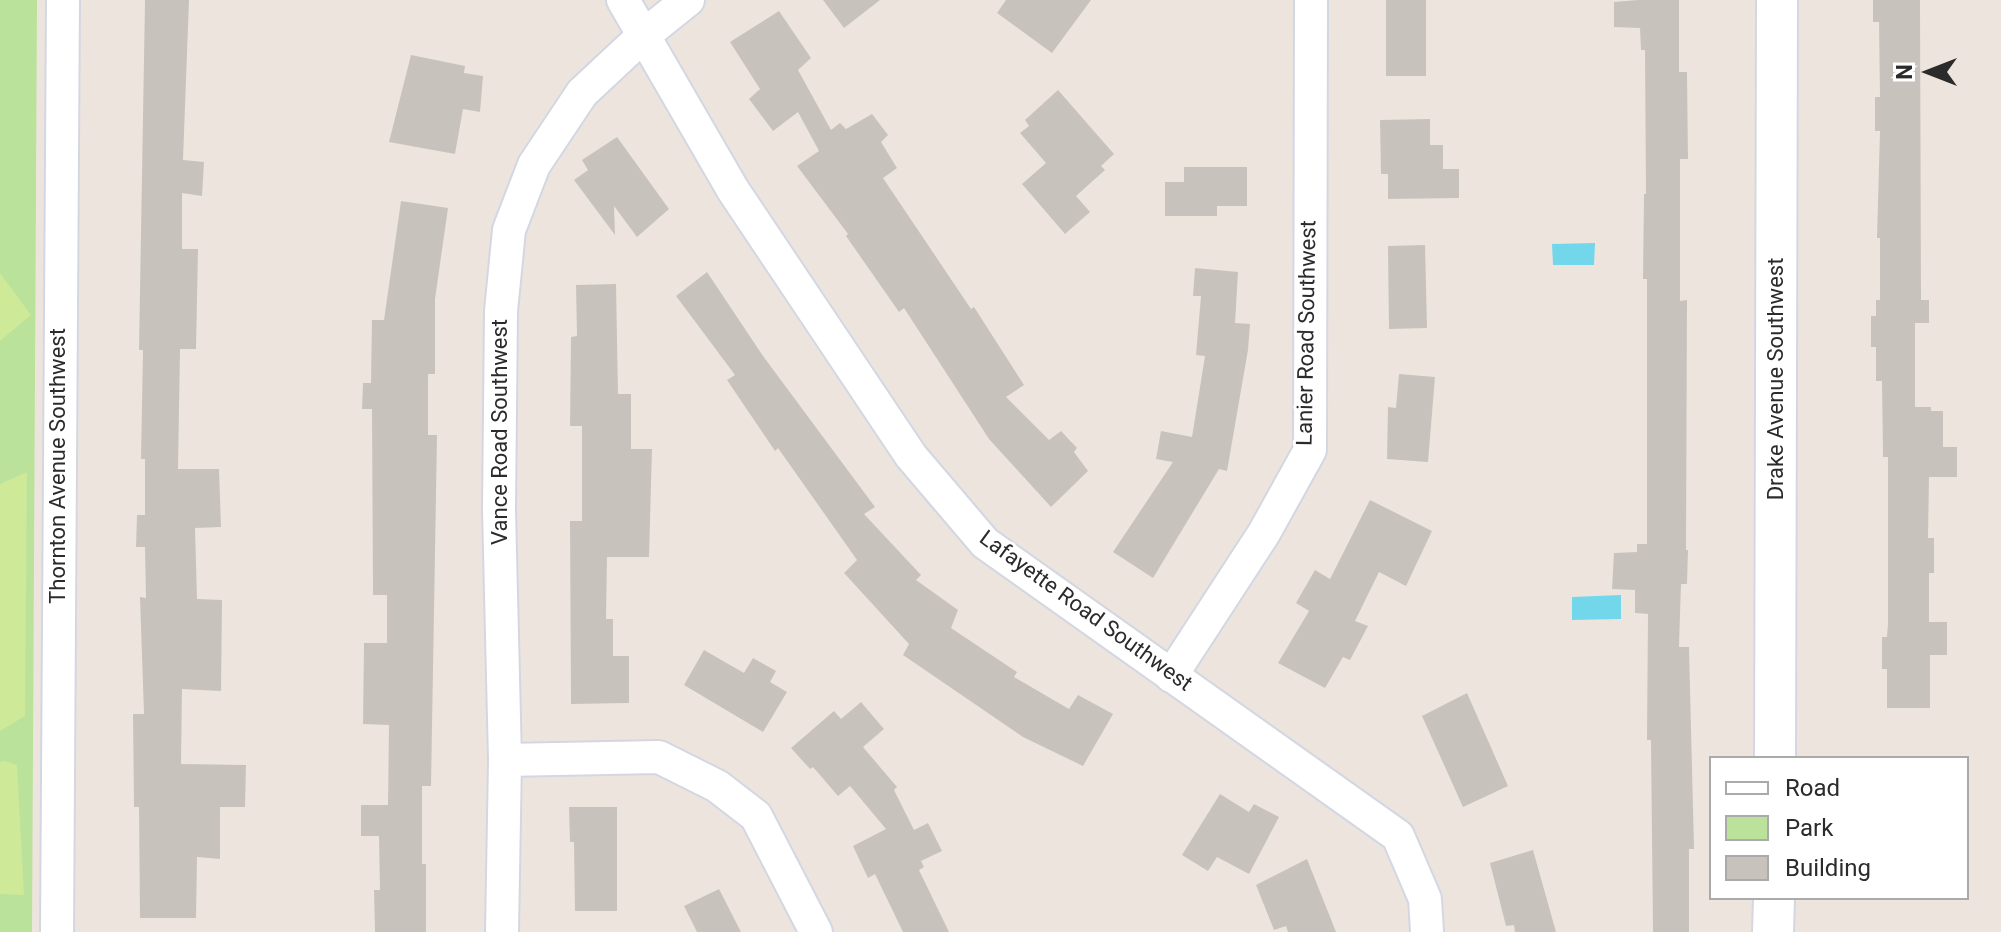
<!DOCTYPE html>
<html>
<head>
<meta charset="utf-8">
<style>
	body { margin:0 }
	#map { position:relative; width:2001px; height:932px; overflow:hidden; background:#ede5dd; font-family:Roboto,sans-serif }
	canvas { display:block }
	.legend { position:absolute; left:1709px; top:756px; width:260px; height:144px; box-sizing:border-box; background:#fff; border:2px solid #aaa; margin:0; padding:10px 14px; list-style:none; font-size:24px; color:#2b2b2b }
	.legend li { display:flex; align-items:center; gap:16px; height:40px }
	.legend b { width:40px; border:2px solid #aaa }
	.north { position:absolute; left:1889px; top:32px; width:80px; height:80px; -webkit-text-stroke:6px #fff; paint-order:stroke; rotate:270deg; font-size:22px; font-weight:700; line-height:32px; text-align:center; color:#2b2b2b }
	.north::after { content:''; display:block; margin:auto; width:28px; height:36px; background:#2b2b2b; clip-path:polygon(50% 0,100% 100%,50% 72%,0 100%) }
</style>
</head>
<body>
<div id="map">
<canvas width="2001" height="932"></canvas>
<ul class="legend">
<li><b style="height:10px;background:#fff"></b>Road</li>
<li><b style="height:22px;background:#bae29b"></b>Park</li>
<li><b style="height:22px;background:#c8c2bd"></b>Building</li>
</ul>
<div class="north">N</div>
</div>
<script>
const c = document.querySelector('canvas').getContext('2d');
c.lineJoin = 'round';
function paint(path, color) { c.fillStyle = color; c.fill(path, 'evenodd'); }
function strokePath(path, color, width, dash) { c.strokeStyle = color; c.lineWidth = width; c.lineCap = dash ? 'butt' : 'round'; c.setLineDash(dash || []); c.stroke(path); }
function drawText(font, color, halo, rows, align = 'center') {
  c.font = font + ' Roboto,sans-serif'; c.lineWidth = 6; c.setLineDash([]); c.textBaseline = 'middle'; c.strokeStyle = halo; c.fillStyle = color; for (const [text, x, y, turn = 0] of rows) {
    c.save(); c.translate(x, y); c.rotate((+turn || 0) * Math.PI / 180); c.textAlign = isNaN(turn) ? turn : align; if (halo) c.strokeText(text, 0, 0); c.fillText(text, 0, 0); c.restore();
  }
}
paint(new Path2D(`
	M 0,0 L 37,0 L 32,932 L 0,932 Z`), '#bae29b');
paint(new Path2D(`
	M 0,273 L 31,315 L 0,341 Z
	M 27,472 L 25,716 L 0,731 L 0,484 Z
	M 5,761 L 17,765 L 24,895 L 0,894 L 0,762 Z`), '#cee997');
paint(new Path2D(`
	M 1595,243 L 1594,265 L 1553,265 L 1552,244 Z
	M 1621,595 L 1621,619 L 1572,620 L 1572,597 Z`), '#73d7ec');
paint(new Path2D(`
	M 145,0 L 189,0 L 183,160 L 204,162 L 202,196 L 182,193 L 182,249 L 198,249 L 196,349 L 180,349 L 178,469 L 219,469 L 221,527 L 195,528 L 197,599 L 222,600 L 221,691 L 182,689 L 181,764 L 246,765 L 245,807 L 220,807 L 220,859 L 197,857 L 196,918 L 140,918 L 139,807 L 134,807 L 133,714 L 144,714 L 140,597 L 146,598 L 145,547 L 136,547 L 137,515 L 145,515 L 145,459 L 141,459 L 143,350 L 139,350 Z
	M 823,0 L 880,0 L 844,28 Z
	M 1006,0 L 1091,0 L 1052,53 L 997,13 Z
	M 1386,0 L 1426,0 L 1426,76 L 1386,76 Z
	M 1638,0 L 1679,0 L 1679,72 L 1687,72 L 1688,159 L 1680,159 L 1680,301 L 1687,300 L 1686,550 L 1688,550 L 1687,584 L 1681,584 L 1679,647 L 1689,647 L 1694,849 L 1689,849 L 1689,932 L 1653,932 L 1651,740 L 1647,740 L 1648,614 L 1635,613 L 1635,590 L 1612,589 L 1614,553 L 1637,552 L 1637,544 L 1647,544 L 1647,279 L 1643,279 L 1644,194 L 1646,194 L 1645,50 L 1641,50 L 1640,28 L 1614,27 L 1614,2 Z
	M 1873,0 L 1920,0 L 1921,300 L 1929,300 L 1929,323 L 1915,323 L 1915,407 L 1931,407 L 1931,411 L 1943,411 L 1943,447 L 1957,447 L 1957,477 L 1929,477 L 1928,538 L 1934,538 L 1934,573 L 1929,573 L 1929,622 L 1947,622 L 1947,655 L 1930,655 L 1930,708 L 1887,708 L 1887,669 L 1882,669 L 1882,637 L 1887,637 L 1888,623 L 1888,457 L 1883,457 L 1882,381 L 1876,381 L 1876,347 L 1871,347 L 1871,316 L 1876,316 L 1876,300 L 1880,300 L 1880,238 L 1877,238 L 1880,131 L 1875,131 L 1875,97 L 1880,97 L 1879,22 L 1873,22 Z
	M 779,11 L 811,58 L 798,70 L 831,130 L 840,123 L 846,129 L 872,114 L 888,135 L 881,142 L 897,168 L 883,178 L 971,309 L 974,307 L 1024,385 L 1006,397 L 1049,440 L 1061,431 L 1077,448 L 1074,452 L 1088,471 L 1051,507 L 989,439 L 904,308 L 899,312 L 846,236 L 848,234 L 797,166 L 819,151 L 798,112 L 773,131 L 749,99 L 760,89 L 730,42 Z
	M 411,55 L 465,66 L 464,73 L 483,76 L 480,112 L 463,109 L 455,154 L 389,142 Z
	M 1058,90 L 1114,154 L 1101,166 L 1105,170 L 1076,196 L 1090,212 L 1065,234 L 1022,184 L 1046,163 L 1020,133 L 1029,126 L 1025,120 Z
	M 1430,119 L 1430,145 L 1443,145 L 1443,169 L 1459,169 L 1459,198 L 1388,199 L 1388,174 L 1381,174 L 1380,120 Z
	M 617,137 L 669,209 L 637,237 L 614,206 L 615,235 L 574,180 L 588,170 L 582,160 Z
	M 1184,167 L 1247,167 L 1247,206 L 1217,206 L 1217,216 L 1165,216 L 1165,182 L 1184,182 Z
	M 401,201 L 448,208 L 435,299 L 435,374 L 428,374 L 428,435 L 437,435 L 431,786 L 422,786 L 422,864 L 426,864 L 426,932 L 375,932 L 374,890 L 380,890 L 379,836 L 361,836 L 361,805 L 388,805 L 389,725 L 363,724 L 364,643 L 387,643 L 387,595 L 373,595 L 372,409 L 362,409 L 363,383 L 371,383 L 372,320 L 384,320 Z
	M 1425,245 L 1427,328 L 1389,329 L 1388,246 Z
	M 1195,268 L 1238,272 L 1235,323 L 1250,324 L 1248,350 L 1227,471 L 1219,469 L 1153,578 L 1113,552 L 1173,462 L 1156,459 L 1161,431 L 1192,437 L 1205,356 L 1196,355 L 1201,296 L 1193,296 Z
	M 707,272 L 763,356 L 875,507 L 864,514 L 921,575 L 916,580 L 958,610 L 951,628 L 1017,672 L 1014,677 L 1069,709 L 1078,695 L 1113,714 L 1083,766 L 1023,737 L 903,655 L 909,644 L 844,573 L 857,560 L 778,448 L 775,451 L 727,380 L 735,375 L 676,296 Z
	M 616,284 L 618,394 L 631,394 L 631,449 L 652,449 L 649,557 L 607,557 L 606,619 L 613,619 L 613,656 L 629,656 L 629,703 L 571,704 L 570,521 L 582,521 L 582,426 L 570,426 L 571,337 L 577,336 L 576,285 Z
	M 1399,374 L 1435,377 L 1428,462 L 1387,459 L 1388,407 L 1396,408 Z
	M 1370,500 L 1432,531 L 1406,586 L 1379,572 L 1355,621 L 1368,626 L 1350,660 L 1343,657 L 1325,688 L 1278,663 L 1309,611 L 1296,603 L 1315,570 L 1330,579 Z
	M 704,650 L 744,673 L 753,658 L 776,671 L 770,682 L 787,692 L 763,732 L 684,685 Z
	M 1467,693 L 1508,786 L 1463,807 L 1422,716 Z
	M 861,702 L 884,729 L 863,747 L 897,787 L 894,790 L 914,830 L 928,823 L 942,851 L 921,861 L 924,867 L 919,870 L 949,932 L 903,932 L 875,874 L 868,878 L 853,846 L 886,829 L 850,786 L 838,796 L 813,767 L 810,769 L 791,748 L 834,711 L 841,719 Z
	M 1220,794 L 1249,812 L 1254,804 L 1279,817 L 1249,874 L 1217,857 L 1208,871 L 1182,855 Z
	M 569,807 L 617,807 L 617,911 L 575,911 L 574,842 L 570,842 Z
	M 1533,850 L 1556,932 L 1515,932 L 1514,925 L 1506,926 L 1490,863 Z
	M 1307,859 L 1336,932 L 1288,932 L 1286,926 L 1274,930 L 1256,885 Z
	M 719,889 L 741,932 L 697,932 L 684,906 Z`), '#c8c2bd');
const minor = new Path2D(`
	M 623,0 L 733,190 L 911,456 L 985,543 L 1398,836 L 1425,899 L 1427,932
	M 1171,676 L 1264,533 L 1310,450 L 1311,0
	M 505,760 L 659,757 L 717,786 L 756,816 L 816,932
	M 57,932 L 63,0
	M 502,932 L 505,760 L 499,510 L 501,311 L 509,230 L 534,165 L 582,93 L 643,36 L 688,0`);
const tertiary = new Path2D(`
	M 1775,758 L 1777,0
	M 1773,932 L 1774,898`);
strokePath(minor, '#d3d7e3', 36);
strokePath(tertiary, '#d3d7e3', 44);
strokePath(minor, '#fff', 32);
strokePath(tertiary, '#fff', 40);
drawText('22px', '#2b2b2b', '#fff', [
	["Lanier Road Southwest",1308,333,-89],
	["Drake Avenue Southwest",1777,379,-90],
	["Vance Road Southwest",501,432,-90],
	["Thornton Avenue Southwest",59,466,-90],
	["Lafayette Road Southwest",1085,612,36]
]);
</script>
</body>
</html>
